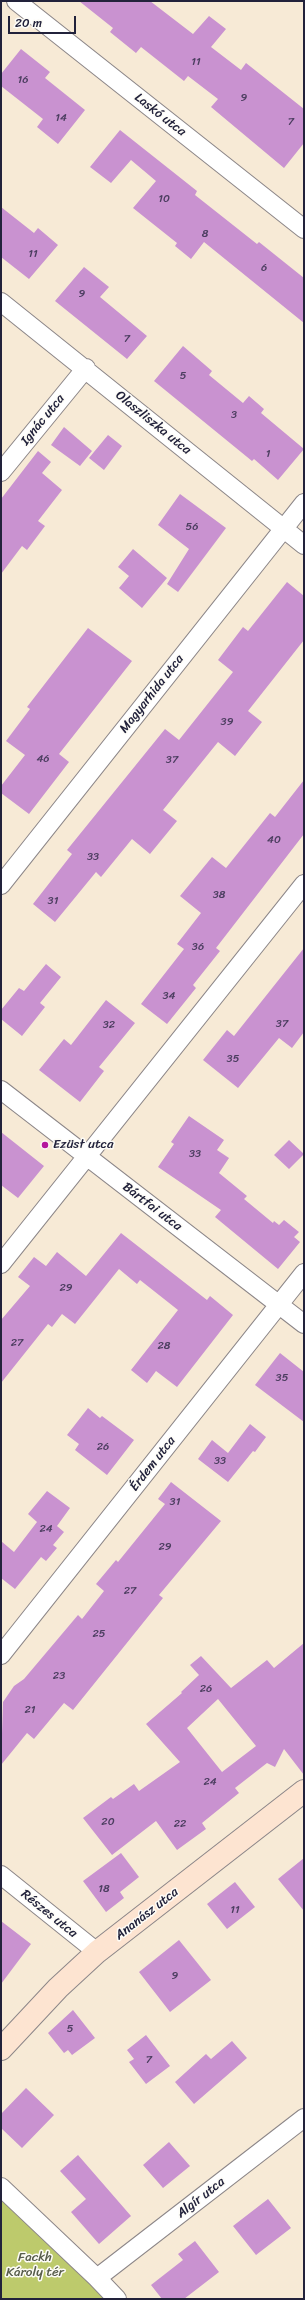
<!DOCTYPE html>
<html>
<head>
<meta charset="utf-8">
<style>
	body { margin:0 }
	#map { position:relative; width:305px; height:2300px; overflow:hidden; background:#f7ead6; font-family:Sriracha,sans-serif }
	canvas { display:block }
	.frame { position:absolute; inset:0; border:2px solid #22223b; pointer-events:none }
	.scale { position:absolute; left:8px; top:16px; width:68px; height:18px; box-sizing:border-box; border:2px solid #22223b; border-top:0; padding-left:5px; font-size:12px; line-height:14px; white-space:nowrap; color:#22223b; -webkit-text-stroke:3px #fdfcf7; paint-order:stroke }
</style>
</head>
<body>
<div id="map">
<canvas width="305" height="2300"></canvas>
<div class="frame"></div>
<div class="scale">20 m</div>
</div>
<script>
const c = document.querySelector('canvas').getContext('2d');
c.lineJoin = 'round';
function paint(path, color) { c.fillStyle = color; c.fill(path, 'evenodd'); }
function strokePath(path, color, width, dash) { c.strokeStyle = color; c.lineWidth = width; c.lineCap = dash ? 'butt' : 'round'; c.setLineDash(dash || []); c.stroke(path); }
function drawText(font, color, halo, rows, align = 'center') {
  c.font = font + ' Sriracha,sans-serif'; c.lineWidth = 3; c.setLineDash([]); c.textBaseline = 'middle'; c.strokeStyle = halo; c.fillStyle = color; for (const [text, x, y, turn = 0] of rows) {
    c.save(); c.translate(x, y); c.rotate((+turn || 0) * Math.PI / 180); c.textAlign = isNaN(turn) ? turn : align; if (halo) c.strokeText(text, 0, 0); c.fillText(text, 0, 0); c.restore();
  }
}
paint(new Path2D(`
	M 1,2187 L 117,2299 L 1,2299 Z`), '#bdca6c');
paint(new Path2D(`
	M 79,1 L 150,1 L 193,34 L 209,16 L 226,29 L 211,47 L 241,70 L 246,63 L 304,109 L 304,143 L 284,168 L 211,107 L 218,99 L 188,76 L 184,81 L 141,47 L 136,53 L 110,32 L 113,28 Z
	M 21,49 L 50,72 L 45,78 L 85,110 L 58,144 L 37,127 L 43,119 L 1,86 L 1,74 Z
	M 120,130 L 197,191 L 195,195 L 257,244 L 259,242 L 304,278 L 304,323 L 204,242 L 191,259 L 175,246 L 177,243 L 133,208 L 156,181 L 131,160 L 111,183 L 90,167 Z
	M 1,207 L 34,233 L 38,228 L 58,245 L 29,279 L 1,257 Z
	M 84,267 L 109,287 L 100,297 L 147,336 L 127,359 L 55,301 Z
	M 183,346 L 212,371 L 209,375 L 243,403 L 249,396 L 264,409 L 261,413 L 304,449 L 278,480 L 254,459 L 252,461 L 154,381 Z
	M 64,427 L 92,451 L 80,466 L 51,445 Z
	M 108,435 L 122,446 L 104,470 L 89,458 Z
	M 38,451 L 51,462 L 42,473 L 62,490 L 38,521 L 45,526 L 27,550 L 22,546 L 1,574 L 1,499 Z
	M 180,494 L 226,528 L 178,592 L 167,584 L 189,549 L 158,525 Z
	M 133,549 L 167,578 L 142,608 L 119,588 L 129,576 L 118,567 Z
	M 287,582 L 304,596 L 304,640 L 248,711 L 262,722 L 235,756 L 218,742 L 163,810 L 177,821 L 150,854 L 132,839 L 101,877 L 96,872 L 55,922 L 33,904 L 72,854 L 67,850 L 165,729 L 179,740 L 233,672 L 218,660 L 243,627 L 248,631 Z
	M 88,628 L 132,661 L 59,754 L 69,762 L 29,814 L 1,793 L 1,786 L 25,755 L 6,741 L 30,709 L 27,707 Z
	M 304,780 L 304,834 L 216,948 L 220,951 L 193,985 L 196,988 L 167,1024 L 141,1004 L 184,949 L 177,944 L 201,913 L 180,896 L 212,857 L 226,868 L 270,813 L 275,817 Z
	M 304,948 L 304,1032 L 292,1048 L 279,1038 L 238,1088 L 203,1060 L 227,1030 L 234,1036 Z
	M 46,964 L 61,977 L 40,1003 L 45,1007 L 22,1036 L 1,1019 L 1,1010 L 19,988 L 24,991 Z
	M 106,1000 L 135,1023 L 99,1067 L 104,1071 L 80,1102 L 39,1070 L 64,1039 L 71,1045 Z
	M 189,1116 L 224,1140 L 217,1150 L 229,1158 L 219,1173 L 247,1196 L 244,1199 L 273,1223 L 274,1221 L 279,1225 L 284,1220 L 299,1232 L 294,1237 L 300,1242 L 278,1269 L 215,1217 L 221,1210 L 158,1167 L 174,1144 L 171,1142 Z
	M 1,1132 L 44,1166 L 18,1198 L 1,1185 Z
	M 289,1140 L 304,1154 L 289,1169 L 274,1155 Z
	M 121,1233 L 207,1300 L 210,1296 L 233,1315 L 177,1387 L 156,1371 L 147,1383 L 131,1370 L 178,1310 L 140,1280 L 137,1284 L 119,1269 L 75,1324 L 62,1314 L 52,1327 L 48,1324 L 1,1383 L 1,1320 L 30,1286 L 18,1277 L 34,1257 L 46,1266 L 57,1252 L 86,1276 Z
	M 280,1353 L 304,1372 L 304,1422 L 255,1385 Z
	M 88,1408 L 100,1418 L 102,1416 L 134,1440 L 107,1475 L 75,1450 L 79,1444 L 67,1435 Z
	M 250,1424 L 266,1437 L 255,1452 L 253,1451 L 228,1482 L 198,1459 L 212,1440 L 228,1453 Z
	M 171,1482 L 221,1521 L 159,1595 L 163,1598 L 73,1710 L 64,1703 L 34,1739 L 27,1733 L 1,1765 L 3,1702 L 14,1686 L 24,1679 L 78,1615 L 82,1619 L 104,1591 L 96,1584 L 116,1560 L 118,1562 L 165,1504 L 158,1499 Z
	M 47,1491 L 70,1508 L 57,1526 L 64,1532 L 53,1545 L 57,1548 L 46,1561 L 41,1557 L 15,1589 L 1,1578 L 1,1541 L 14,1552 L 37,1522 L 28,1514 Z
	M 304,1643 L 304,1775 L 284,1749 L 275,1767 L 267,1763 L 235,1788 L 239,1793 L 202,1823 L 206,1829 L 177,1850 L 156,1821 L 112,1855 L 83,1818 L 111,1797 L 113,1799 L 134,1784 L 139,1791 L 180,1762 L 146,1724 L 182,1693 L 181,1692 L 199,1675 L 190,1665 L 201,1656 L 231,1688 L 267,1660 L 274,1668 ZM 218,1699 L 256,1746 L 222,1772 L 187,1728 Z
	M 121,1853 L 139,1877 L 120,1892 L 124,1898 L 106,1912 L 83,1881 Z
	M 304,1858 L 304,1911 L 278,1879 Z
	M 235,1882 L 255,1907 L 227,1929 L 207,1904 Z
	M 1,1921 L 31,1944 L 1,1984 Z
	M 179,1940 L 211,1980 L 170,2012 L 139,1972 Z
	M 73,2010 L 95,2038 L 72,2055 L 68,2050 L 64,2053 L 48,2033 Z
	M 146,2035 L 170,2066 L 146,2084 L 129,2062 L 134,2059 L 127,2050 Z
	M 232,2041 L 247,2058 L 194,2104 L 175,2082 L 206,2054 L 211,2059 Z
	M 26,2088 L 54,2115 L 22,2148 L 1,2128 L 1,2114 Z
	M 169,2142 L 190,2166 L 163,2188 L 143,2165 Z
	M 78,2155 L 131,2216 L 99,2244 L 71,2212 L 86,2199 L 60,2171 Z
	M 268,2199 L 291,2228 L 256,2255 L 233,2226 Z
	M 195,2241 L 219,2272 L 184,2299 L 162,2299 L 151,2285 L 183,2260 L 178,2254 Z`), '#c992d0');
const street = new Path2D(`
	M 16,1 L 304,229
	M 1,302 L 304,545
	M 1,472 L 86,368
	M 1,885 L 304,503
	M 1,1090 L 304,1324
	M 1,1264 L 304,884
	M 1,1655 L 304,1273
	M 1,1875 L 97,1952
	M 1,2187 L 97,2278 L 117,2299
	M 97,2278 L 304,2118`);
const secondary = new Path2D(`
	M 1,2049 L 58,1988 L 97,1952 L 304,1791`);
strokePath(street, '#8c8688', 20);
strokePath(secondary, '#8c8688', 24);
strokePath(street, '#fff', 18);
strokePath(secondary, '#fde4d1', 22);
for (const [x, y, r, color] of [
	[45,1145,4,"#b5179e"]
]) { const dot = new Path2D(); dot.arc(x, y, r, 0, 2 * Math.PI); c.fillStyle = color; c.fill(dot); strokePath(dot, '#fdfcf7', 1.5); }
drawText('11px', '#4c3e60', null, [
	["11",196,62],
	["16",23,80],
	["9",244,98],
	["14",61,118],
	["7",291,122],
	["10",164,199],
	["8",205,234],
	["11",33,254],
	["6",264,268],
	["9",82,294],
	["7",127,339],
	["5",183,376],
	["3",234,415],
	["1",268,454],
	["56",192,527],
	["39",227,722],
	["46",43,759],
	["37",172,760],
	["40",274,840],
	["33",93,857],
	["38",219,895],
	["31",53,901],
	["36",198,947],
	["34",169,996],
	["37",282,1024],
	["32",109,1025],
	["35",233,1059],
	["33",195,1154],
	["29",66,1288],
	["27",17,1343],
	["28",164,1346],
	["35",282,1378],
	["26",103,1447],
	["33",220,1461],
	["31",175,1502],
	["24",46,1529],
	["29",165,1547],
	["27",130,1591],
	["25",99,1634],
	["23",59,1676],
	["26",206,1689],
	["21",30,1710],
	["24",210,1782],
	["20",108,1822],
	["22",180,1824],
	["18",104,1889],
	["11",235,1910],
	["9",175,1976],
	["5",70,2029],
	["7",149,2060]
]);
drawText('13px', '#22223b', '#fdfcf7', [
	["Laskó utca",160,115,38],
	["Ignác utca",43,420,-51],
	["Olaszliszka utca",153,423,39],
	["Magyarhida utca",152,694,-52],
	["Bártfai utca",152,1207,37],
	["Érdem utca",153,1464,-52],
	["Részes utca",49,1914,39],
	["Ananász utca",147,1914,-38],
	["Algír utca",201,2198,-38]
]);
drawText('13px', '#22223b', '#fdfcf7', [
	["Ezüst utca",53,1145]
], 'left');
drawText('13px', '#585d4c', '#fdfcf7', [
	["Fackh",35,2258],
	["Károly tér",35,2273]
]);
</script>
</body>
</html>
